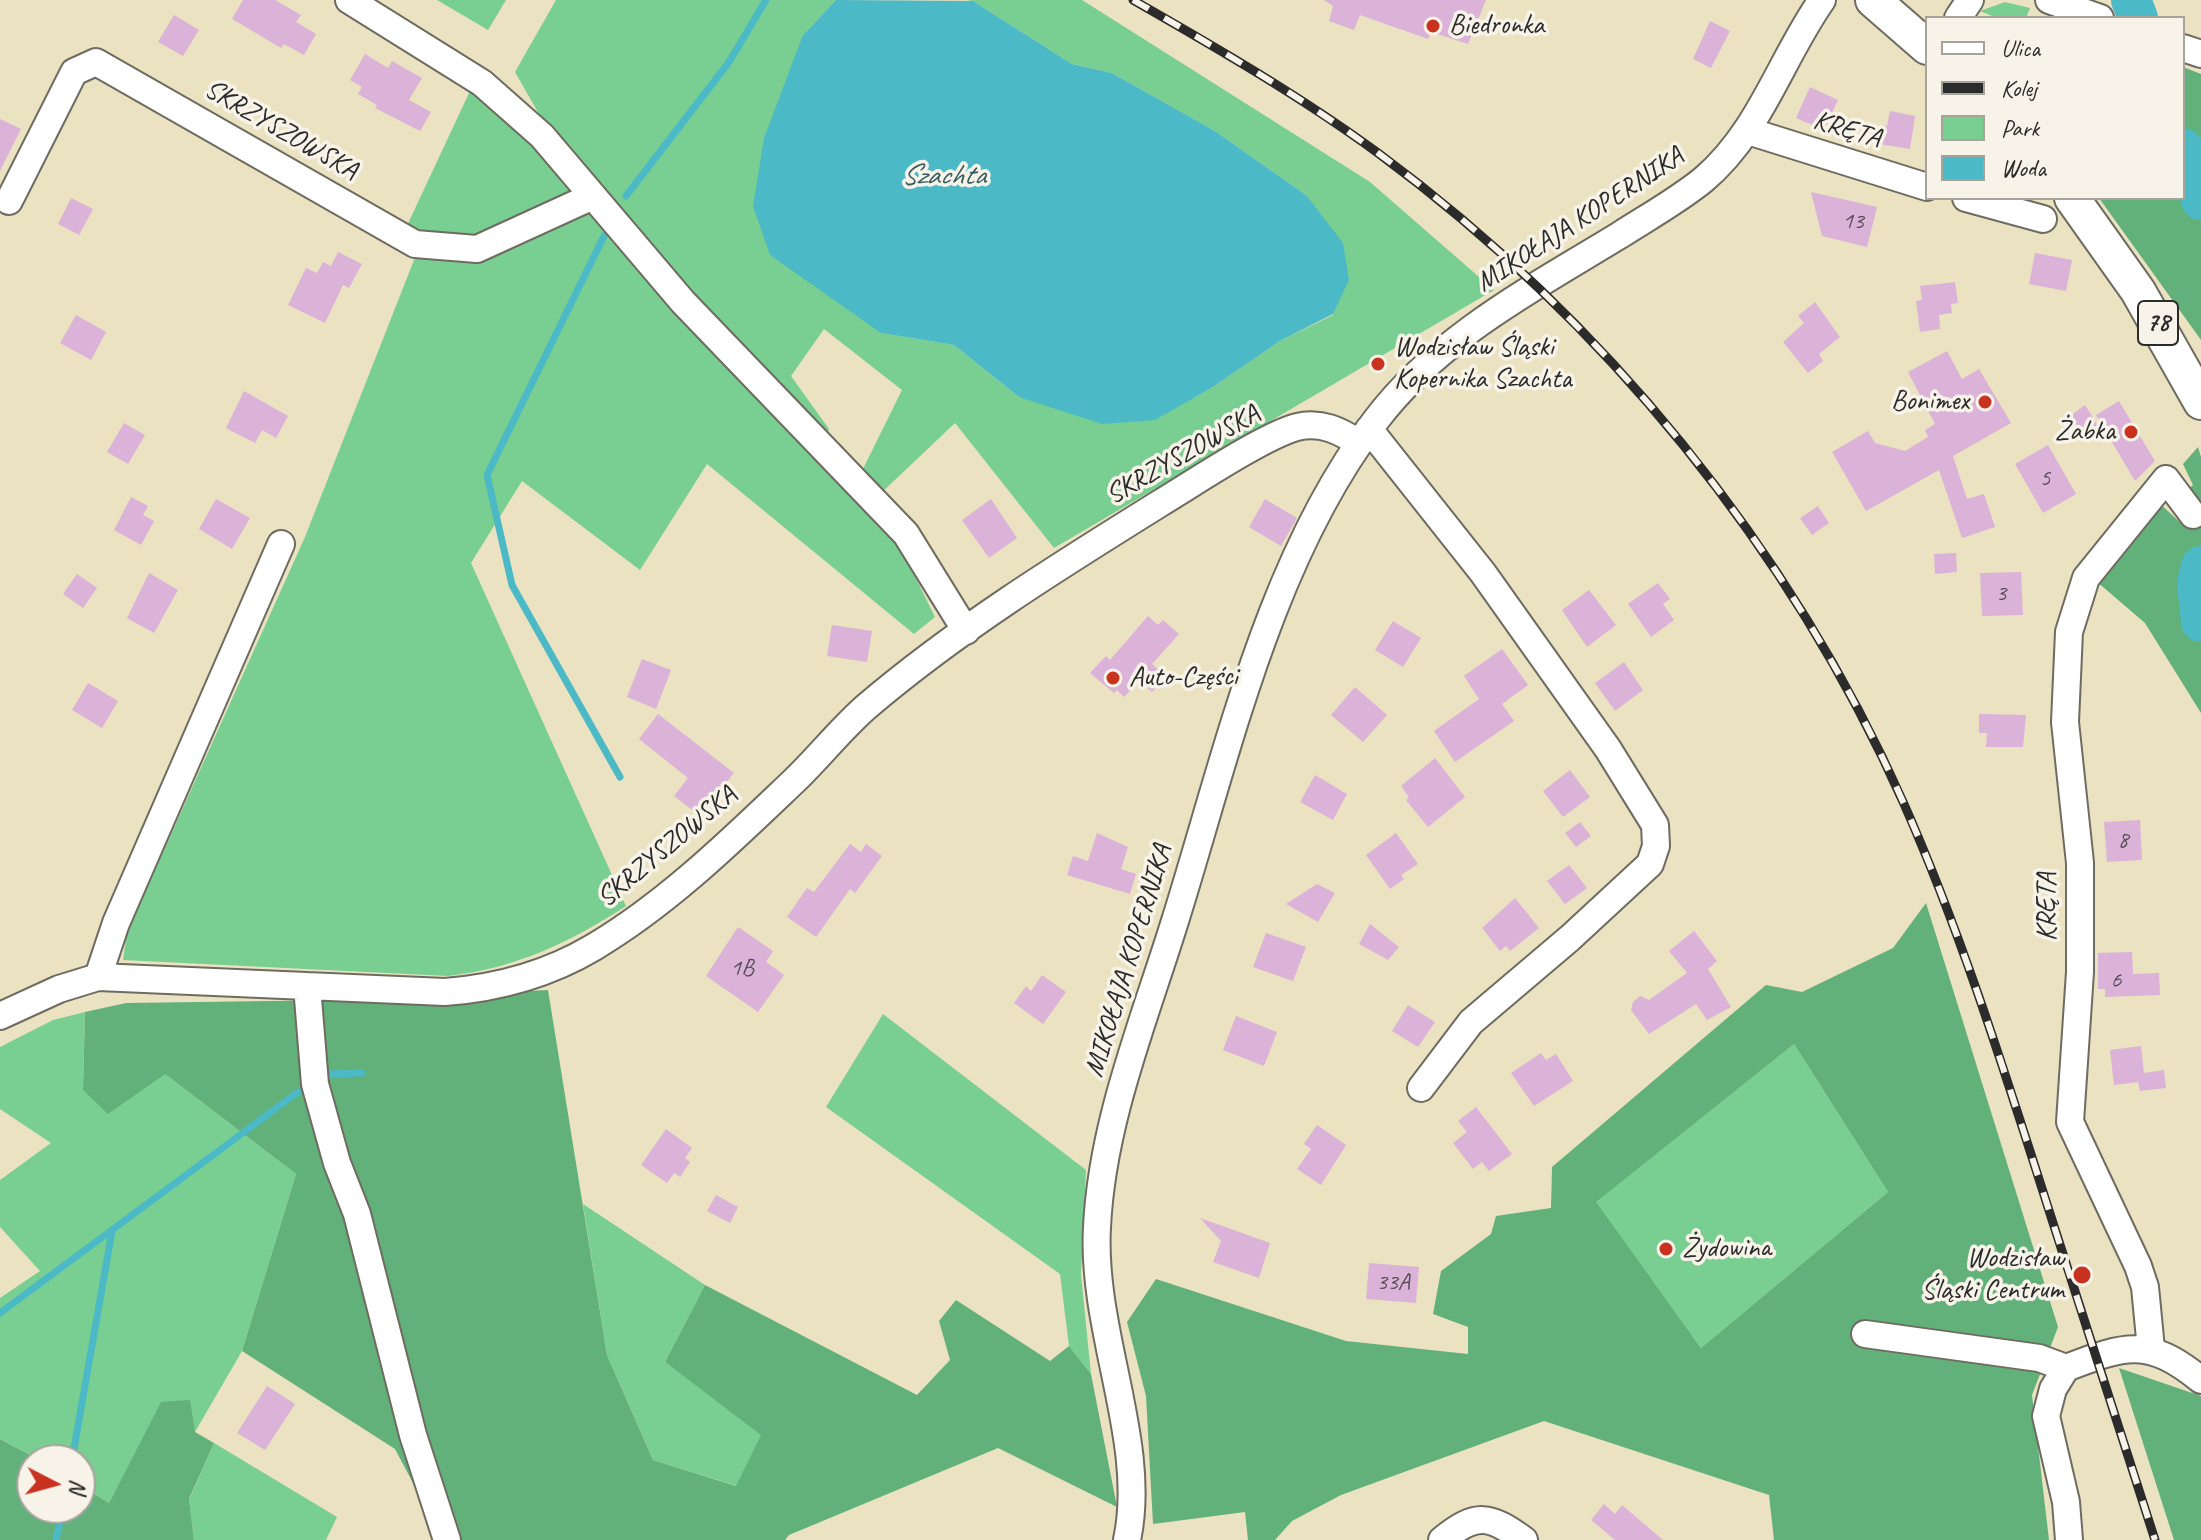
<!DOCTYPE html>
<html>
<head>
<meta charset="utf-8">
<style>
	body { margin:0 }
	#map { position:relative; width:2201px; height:1540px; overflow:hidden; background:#eae2c1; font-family:Caveat,sans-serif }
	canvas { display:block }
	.legend { position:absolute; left:1925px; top:16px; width:260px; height:184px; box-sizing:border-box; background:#f7f3e8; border:2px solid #a5a39c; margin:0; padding:10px 14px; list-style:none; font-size:24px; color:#2b2b2b }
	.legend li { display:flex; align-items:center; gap:16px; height:40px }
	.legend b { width:40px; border:2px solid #a5a39c }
	.north { position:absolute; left:16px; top:1444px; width:80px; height:80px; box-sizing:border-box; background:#f7f3e8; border:2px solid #a5a39c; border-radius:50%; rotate:96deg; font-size:22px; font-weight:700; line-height:32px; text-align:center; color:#2b2b2b }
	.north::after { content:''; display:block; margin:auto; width:28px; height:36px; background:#c8321e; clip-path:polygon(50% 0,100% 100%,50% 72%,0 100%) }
</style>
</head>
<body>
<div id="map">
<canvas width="2201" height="1540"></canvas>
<ul class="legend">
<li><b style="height:10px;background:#fff"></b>Ulica</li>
<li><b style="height:10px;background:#2b2b2b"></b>Kolej</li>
<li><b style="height:22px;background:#79ce91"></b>Park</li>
<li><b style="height:22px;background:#4cb9c6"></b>Woda</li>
</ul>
<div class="north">N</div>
</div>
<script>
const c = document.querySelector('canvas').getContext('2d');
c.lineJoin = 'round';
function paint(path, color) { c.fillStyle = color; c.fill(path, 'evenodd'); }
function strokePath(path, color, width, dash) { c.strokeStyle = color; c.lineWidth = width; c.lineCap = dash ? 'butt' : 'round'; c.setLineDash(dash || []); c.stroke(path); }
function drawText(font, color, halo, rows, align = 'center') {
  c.font = font + ' Caveat,sans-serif'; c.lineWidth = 7; c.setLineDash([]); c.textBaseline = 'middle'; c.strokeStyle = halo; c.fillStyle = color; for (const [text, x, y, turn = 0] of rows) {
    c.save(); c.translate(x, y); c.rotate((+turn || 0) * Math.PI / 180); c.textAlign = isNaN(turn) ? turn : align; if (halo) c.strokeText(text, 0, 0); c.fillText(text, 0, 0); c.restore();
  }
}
paint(new Path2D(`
	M 437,0 L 506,0 L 488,30 Z
	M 556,0 L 836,0 L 803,35 L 881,333 L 954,345 L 1019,397 L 1155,419 L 1213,387 L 1280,341 L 1333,315 L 1306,195 L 1215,131 L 1112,73 L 1072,64 L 973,1 L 965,0 L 1082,0 L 1370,182 L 1494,290 L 1054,548 L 955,423 L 879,495 L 859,477 L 902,390 L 824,329 L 791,376 L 829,429 L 823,440 L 688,298 L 547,128 L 515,72 Z
	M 2005,2 L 2030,8 L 2026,18 L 1997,18 L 1980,11 Z
	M 470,91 L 534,142 L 575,188 L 472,242 L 405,230 Z
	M 589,214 L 676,312 L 897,540 L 935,617 L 914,634 L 707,464 L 640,570 L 522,481 L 471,563 L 626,906 C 569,943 516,968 448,976 L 123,960 L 127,932 L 305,537 L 416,255 L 479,260 Z
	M 85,1012 L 83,1090 L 165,1074 L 296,1174 L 242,1351 L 195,1432 L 161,1403 L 109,1503 L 80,1485 L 80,1460 L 39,1460 L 0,1439 L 0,1298 L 40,1271 L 0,1227 L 0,1180 L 51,1143 L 0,1109 L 0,1047 L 53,1020 Z
	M 883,1014 L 1086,1170 L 1081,1275 L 1091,1374 L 1069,1346 L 1060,1274 L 826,1107 Z
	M 1794,1044 L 1888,1192 L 1701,1348 L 1595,1202 Z
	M 583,1204 L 705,1285 L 665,1362 L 762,1434 L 737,1486 L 653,1460 L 607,1355 Z
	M 214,1443 L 337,1517 L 326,1540 L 194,1540 L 189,1500 Z`), '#79ce91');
paint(new Path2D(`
	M 2183,67 L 2201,74 L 2201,340 L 2099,198 L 2183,198 Z
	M 2198,447 L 2201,457 L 2201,713 L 2145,623 L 2096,581 L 2157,501 L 2182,524 L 2199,513 L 2187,490 L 2193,485 L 2183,464 Z
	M 1926,903 L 2058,1327 L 2032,1395 L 2049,1540 L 1774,1540 L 1769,1495 L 1544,1421 L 1341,1495 L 1292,1521 L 1275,1540 L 1248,1540 L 1245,1512 L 1153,1524 L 1146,1396 L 1127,1322 L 1156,1279 L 1346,1341 L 1468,1354 L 1468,1327 L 1433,1314 L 1441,1271 L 1491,1234 L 1496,1216 L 1551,1208 L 1552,1167 L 1766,985 L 1802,992 L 1893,948 ZM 1794,1044 L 1888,1192 L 1701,1348 L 1596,1202 Z
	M 548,990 L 607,1355 L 653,1460 L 736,1486 L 761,1435 L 665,1362 L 705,1285 L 917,1395 L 950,1360 L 939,1321 L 956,1300 L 1050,1361 L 1069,1346 L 1091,1374 L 1117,1507 L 998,1448 L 789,1535 L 785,1540 L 434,1540 L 422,1500 L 395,1449 L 242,1351 L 296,1174 L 165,1074 L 108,1114 L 83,1090 L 85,1012 L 126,1003 L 343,1000 Z
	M 2119,1368 L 2201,1396 L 2201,1540 L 2174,1540 Z
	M 190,1400 L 195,1432 L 214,1443 L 189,1499 L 194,1540 L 0,1540 L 0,1439 L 39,1460 L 32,1460 L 32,1508 L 80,1508 L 80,1485 L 109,1503 L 161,1402 Z`), '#62b17b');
paint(new Path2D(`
	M 836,0 L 973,1 L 1072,64 L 1112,73 L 1215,131 L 1306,195 L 1343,243 L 1349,280 L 1333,314 L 1280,341 L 1213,387 L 1155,420 L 1102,424 L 1019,397 L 954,345 L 881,333 L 770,255 L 753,206 L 764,138 L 803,35 Z`), '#4cb9c6');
strokePath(new Path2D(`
	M 626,196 L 729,62 L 766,0
	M 604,236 L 487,475 L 512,585 L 620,777
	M 327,1074 L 362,1073
	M 0,1313 L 298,1092
	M 72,1460 L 112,1231
	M 56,1540 L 63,1508`), '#4cb9c6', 7);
strokePath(new Path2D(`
	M 2131,0 L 2138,18
	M 2183,148 L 2201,200
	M 2201,566 L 2197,584 L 2201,622`), '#4cb9c6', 40);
paint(new Path2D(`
	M 243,0 L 275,0 L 301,15 L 296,22 L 316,34 L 304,55 L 284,44 L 281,48 L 232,19 Z
	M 1324,0 L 1486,0 L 1468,44 L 1431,32 L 1428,39 L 1360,15 L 1354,30 L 1329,21 L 1333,6 Z
	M 174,15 L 199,30 L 183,56 L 158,42 Z
	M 1710,21 L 1730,31 L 1711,68 L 1693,59 Z
	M 365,54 L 388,68 L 392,61 L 422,78 L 409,100 L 431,112 L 420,131 L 375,108 L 377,105 L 358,94 L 362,87 L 350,80 Z
	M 1810,87 L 1838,100 L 1824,130 L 1796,118 Z
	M 1890,111 L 1915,116 L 1910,149 L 1879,144 L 1882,125 L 1887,126 Z
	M 0,119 L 21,129 L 0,171 Z
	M 1811,192 L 1877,207 L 1867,247 L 1822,236 Z
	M 71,198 L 93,209 L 79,235 L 58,224 Z
	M 338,252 L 362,264 L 349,288 L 343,285 L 325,323 L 288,305 L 306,268 L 317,273 L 323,262 L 331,266 Z
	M 2035,253 L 2072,260 L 2066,291 L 2029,284 Z
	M 1955,282 L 1958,303 L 1951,304 L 1952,313 L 1939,315 L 1940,329 L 1920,332 L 1916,301 L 1922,300 L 1920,286 Z
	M 1815,302 L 1840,337 L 1819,354 L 1823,361 L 1808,373 L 1783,342 L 1804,323 L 1798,316 Z
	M 76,315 L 106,332 L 91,360 L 60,343 Z
	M 1947,351 L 1962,379 L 1979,369 L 2011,423 L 1953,456 L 1967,499 L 1984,494 L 1995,527 L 1962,538 L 1939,470 L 1866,511 L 1832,452 L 1868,431 L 1875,443 L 1905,451 L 1928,437 L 1925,430 L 1935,424 L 1908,372 Z
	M 244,391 L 288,416 L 276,438 L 262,430 L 255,443 L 226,428 Z
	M 2119,401 L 2155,461 L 2135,481 L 2096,415 Z
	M 2085,405 L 2100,429 L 2080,441 L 2066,419 Z
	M 124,423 L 145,435 L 128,464 L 107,452 Z
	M 2048,445 L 2076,494 L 2043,513 L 2015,464 Z
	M 131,497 L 148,506 L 143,515 L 154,521 L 141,545 L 114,530 Z
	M 216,499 L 250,518 L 232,549 L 199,529 Z
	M 991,499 L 1017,538 L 989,558 L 962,520 Z
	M 1265,499 L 1297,518 L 1281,546 L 1249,527 Z
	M 1818,506 L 1829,523 L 1812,535 L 1800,518 Z
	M 1956,553 L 1957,572 L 1935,574 L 1934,554 Z
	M 2021,572 L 2023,615 L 1982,616 L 1980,573 Z
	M 149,573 L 178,590 L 154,633 L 127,618 Z
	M 77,574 L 97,588 L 83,608 L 63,594 Z
	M 1658,583 L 1670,599 L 1663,604 L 1674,620 L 1651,637 L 1628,604 Z
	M 1589,590 L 1616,625 L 1587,647 L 1562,610 Z
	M 1148,616 L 1158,625 L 1163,620 L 1179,634 L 1152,664 L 1166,676 L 1152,692 L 1139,681 L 1124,697 L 1117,690 L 1114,693 L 1090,673 L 1106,656 L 1110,660 Z
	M 1393,621 L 1421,638 L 1403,667 L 1375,650 Z
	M 832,625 L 872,631 L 867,662 L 827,656 Z
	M 1502,649 L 1528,685 L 1502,704 L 1514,721 L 1455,762 L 1434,731 L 1479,699 L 1464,676 Z
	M 642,659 L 671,670 L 656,709 L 627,697 Z
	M 1624,662 L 1643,690 L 1615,711 L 1595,683 Z
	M 88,683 L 118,701 L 102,728 L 72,710 Z
	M 1355,687 L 1387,715 L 1363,742 L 1331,715 Z
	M 658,714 L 734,773 L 714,798 L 710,795 L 696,813 L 674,796 L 688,778 L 639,739 Z
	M 1979,714 L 2026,715 L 2023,747 L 1986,747 L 1987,733 L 1979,733 Z
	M 1435,758 L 1465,797 L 1428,827 L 1406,800 L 1409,797 L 1401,786 Z
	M 1570,770 L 1590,797 L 1563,817 L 1543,791 Z
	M 1315,775 L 1347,794 L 1333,820 L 1300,802 Z
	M 2140,820 L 2142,860 L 2107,862 L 2104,822 Z
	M 1580,822 L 1591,836 L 1576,847 L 1565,833 Z
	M 1097,833 L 1128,847 L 1121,869 L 1136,874 L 1130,894 L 1067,875 L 1073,856 L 1088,861 Z
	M 1396,833 L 1418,864 L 1401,875 L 1404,879 L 1390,889 L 1366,855 Z
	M 850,844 L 861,852 L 866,844 L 882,856 L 855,893 L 850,889 L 816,937 L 787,917 L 807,888 L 814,892 Z
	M 1569,865 L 1587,888 L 1565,904 L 1547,881 Z
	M 1317,884 L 1335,893 L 1318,922 L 1286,904 Z
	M 1515,898 L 1539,928 L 1510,951 L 1506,946 L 1500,951 L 1482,928 Z
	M 1370,924 L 1399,947 L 1388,960 L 1359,944 Z
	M 738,927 L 773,951 L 766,962 L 784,975 L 758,1012 L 706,976 Z
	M 1694,931 L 1717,961 L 1708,969 L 1731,1007 L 1707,1020 L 1696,1004 L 1649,1034 L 1631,1010 L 1633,1002 L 1640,996 L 1649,1000 L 1687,973 L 1669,951 Z
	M 1266,933 L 1306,947 L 1293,981 L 1253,967 Z
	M 2132,952 L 2133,974 L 2159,973 L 2160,995 L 2105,997 L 2105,989 L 2098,989 L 2098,953 Z
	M 1042,975 L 1066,992 L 1043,1024 L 1014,1003 L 1026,986 L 1031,991 Z
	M 1408,1005 L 1435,1022 L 1418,1047 L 1392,1031 Z
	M 1236,1016 L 1277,1032 L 1264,1066 L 1223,1050 Z
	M 2141,1046 L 2144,1073 L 2164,1070 L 2166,1088 L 2140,1091 L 2138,1082 L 2114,1085 L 2110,1050 Z
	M 1541,1053 L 1546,1060 L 1556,1054 L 1573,1081 L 1534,1106 L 1511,1073 Z
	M 1476,1107 L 1512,1154 L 1489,1171 L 1482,1162 L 1473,1169 L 1453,1143 L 1467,1132 L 1458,1121 Z
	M 1317,1125 L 1346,1145 L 1321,1185 L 1297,1169 L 1311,1149 L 1304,1144 Z
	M 666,1129 L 692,1148 L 685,1158 L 690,1162 L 680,1177 L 674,1173 L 667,1183 L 641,1165 Z
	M 716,1195 L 738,1207 L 730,1223 L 707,1211 Z
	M 1200,1218 L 1270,1243 L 1259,1278 L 1213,1262 L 1221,1241 Z
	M 1369,1263 L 1419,1267 L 1416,1303 L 1366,1299 Z
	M 267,1386 L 295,1404 L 265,1450 L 237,1433 Z
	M 1604,1504 L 1615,1514 L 1622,1505 L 1663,1540 L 1615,1540 L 1591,1520 Z`), '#dbb2d8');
const minor = new Path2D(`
	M 349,0 L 482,83 L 542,136 L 683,302 L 906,534 L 966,631
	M 2049,0 L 2100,18
	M 1958,18 L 1970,0
	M 2183,48 L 2201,54
	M 1748,131 L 1927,187
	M 1966,198 L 2043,219
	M 9,201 L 74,72 L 96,62 L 415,244 L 477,249 L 593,196
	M 1369,429 L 1483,573 L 1608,749 L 1655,825 L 1656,846 L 1650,864 L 1570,938 L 1471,1022 L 1421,1088
	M 98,977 L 116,923 L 281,544
	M 307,986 L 315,1084 L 337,1163 L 357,1214 L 413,1435 L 447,1540
	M 0,1016 L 59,989 L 98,977 L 445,992 C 499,988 547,975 594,947 C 668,903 732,840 794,781 C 819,757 840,730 866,707 C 961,626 1069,560 1175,494 C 1204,476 1267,435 1297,427 C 1321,421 1340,431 1359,443
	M 1865,1334 L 2039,1358 L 2066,1368
	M 2151,1349 L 2145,1287 L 2138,1266 L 2070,1122 L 2080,972 L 2080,863 L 2065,722 L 2069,632 L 2086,578 L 2166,479 L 2193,515
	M 2066,1368 L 2053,1389 L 2046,1416 L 2066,1502 L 2069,1540
	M 2066,1368 C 2126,1345 2148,1337 2201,1380
	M 1127,1540 C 1148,1442 1091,1332 1097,1227 C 1102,1122 1144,1021 1175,921 C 1227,755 1269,560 1376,420 C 1439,337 1533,288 1620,235 C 1648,217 1677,201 1703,180 C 1760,132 1780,60 1822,0
	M 1442,1540 C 1476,1512 1490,1515 1524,1540`);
const major = new Path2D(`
	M 1873,0 L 1927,47
	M 2072,198 L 2138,291 L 2201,402`);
strokePath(minor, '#6e6b60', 30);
strokePath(major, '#6e6b60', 38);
strokePath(minor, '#fff', 26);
strokePath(major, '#fff', 34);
const rail = new Path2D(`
	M 1133,0 C 1217,48 1300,96 1378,153 C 1603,319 1790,547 1904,804 C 1961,933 2003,1067 2046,1201 C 2082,1314 2119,1427 2155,1540`);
strokePath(rail, '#2b2b2b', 9);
strokePath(rail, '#f7f3e8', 6, [18]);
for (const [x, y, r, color] of [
	[1433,26,8,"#c8321e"],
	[1378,364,8,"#c8321e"],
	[1985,402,8,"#c8321e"],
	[2131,432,8,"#c8321e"],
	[1113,678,8,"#c8321e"],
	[1666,1249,8,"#c8321e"],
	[2082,1275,10,"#c8321e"]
]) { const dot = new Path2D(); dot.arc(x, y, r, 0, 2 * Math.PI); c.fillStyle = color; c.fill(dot); strokePath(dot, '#f7f3e8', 3); }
drawText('24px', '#574d56', null, [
	["13",1853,222],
	["5",2045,479],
	["3",2001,594],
	["8",2123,841],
	["1B",742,969],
	["6",2116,981],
	["33A",1393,1283]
]);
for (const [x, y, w] of [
	[2158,323,40]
]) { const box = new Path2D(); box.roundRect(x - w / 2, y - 22, w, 44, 6); c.fillStyle = '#f7f3e8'; c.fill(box); strokePath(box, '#2b2b2b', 2); }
drawText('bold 26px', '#2b2b2b', null, [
	["78",2158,323]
]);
drawText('28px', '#2b2b2b', '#f7f3e8', [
	["Biedronka",1449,26],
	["Wodzisław Śląski",1394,348],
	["Kopernika Szachta",1394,380],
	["Bonimex",1969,402,"right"],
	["Żabka",2115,432,"right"],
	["Auto-Części",1129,678],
	["Żydowina",1682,1249],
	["Wodzisław",2064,1259,"right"],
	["Śląski Centrum",2064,1291,"right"]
], 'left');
drawText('28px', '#2b2b2b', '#f7f3e8', [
	["SKRZYSZOWSKA",281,130,30],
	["KRĘTA",1847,130,17],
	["MIKOŁAJA KOPERNIKA",1580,220,-33],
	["SKRZYSZOWSKA",1183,455,-30],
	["SKRZYSZOWSKA",667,847,-40],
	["KRĘTA",2048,907,-90],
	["MIKOŁAJA KOPERNIKA",1129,961,-73]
]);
drawText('italic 30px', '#375d61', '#f7f3e8', [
	["Szachta",943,176]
]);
</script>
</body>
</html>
